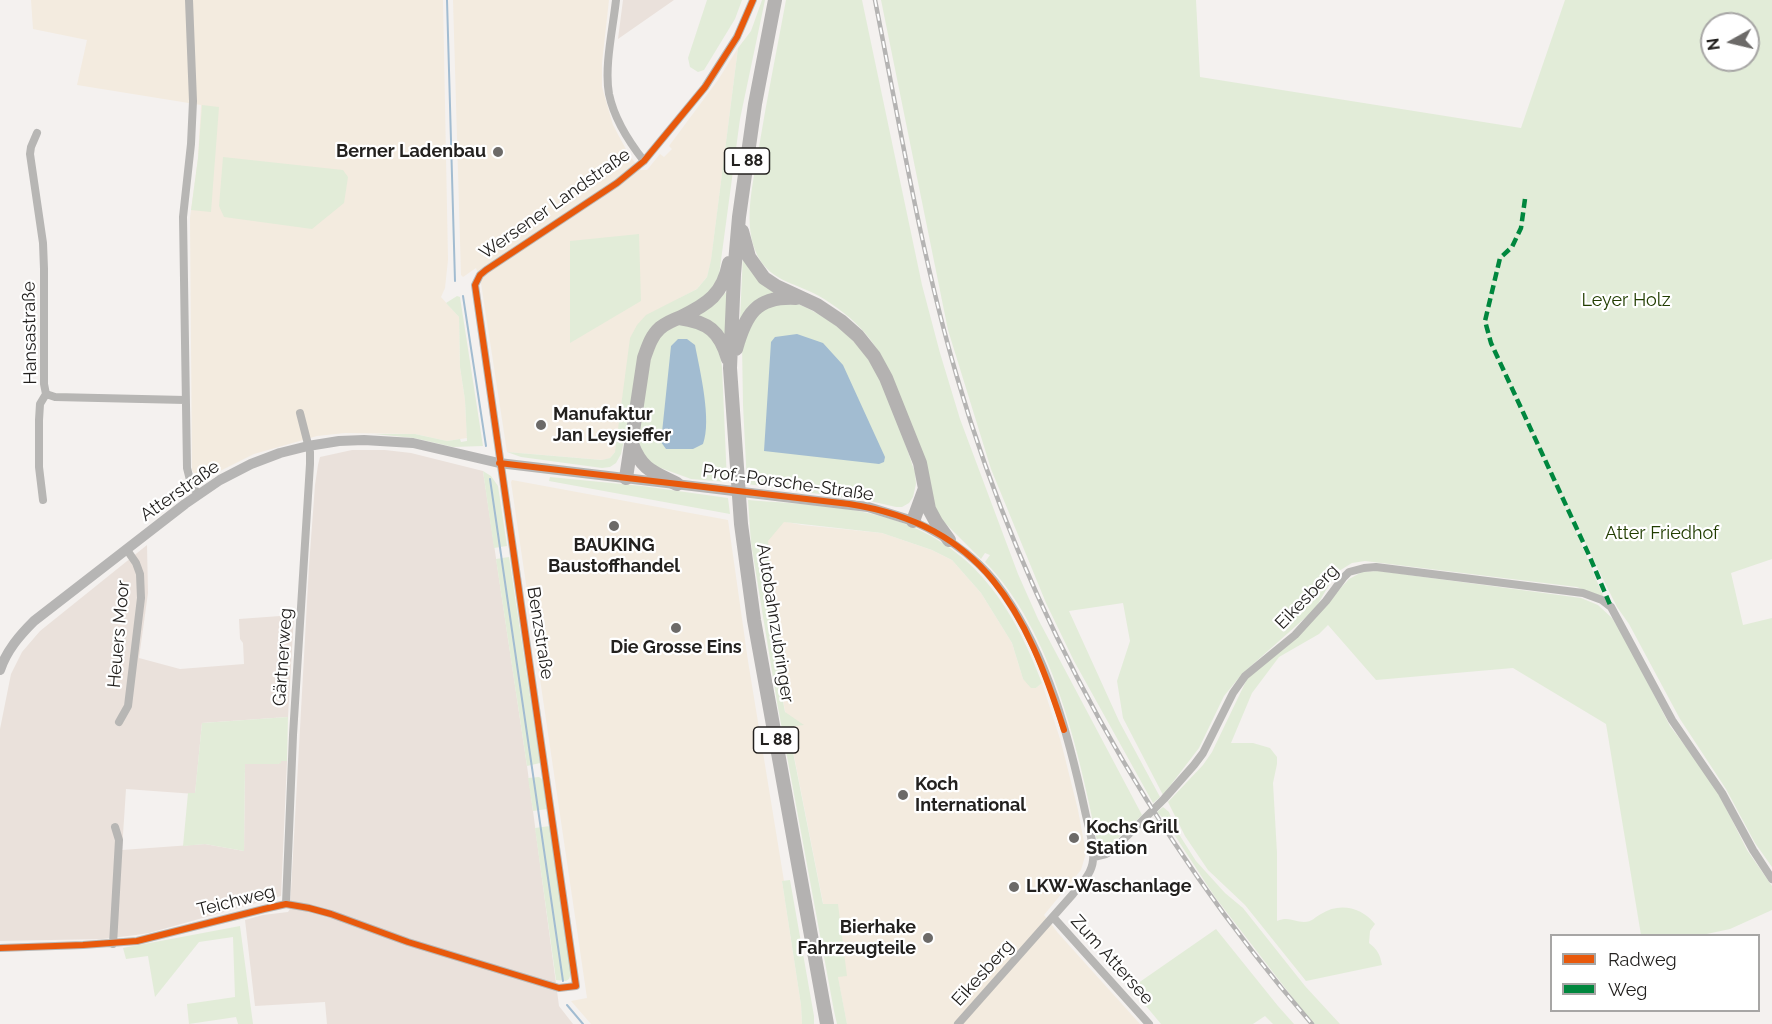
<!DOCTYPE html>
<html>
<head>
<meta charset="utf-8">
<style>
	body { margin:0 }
	#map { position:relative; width:1772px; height:1024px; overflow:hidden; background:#f4f1ef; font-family:Raleway,sans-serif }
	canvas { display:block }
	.legend { position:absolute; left:1550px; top:934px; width:210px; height:78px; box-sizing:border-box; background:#fff; border:2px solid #a7a6a5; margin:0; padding:8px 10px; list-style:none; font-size:18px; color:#23211f }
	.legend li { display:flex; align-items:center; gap:12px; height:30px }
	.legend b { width:30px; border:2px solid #a7a6a5 }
	.north { position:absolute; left:1700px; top:12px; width:60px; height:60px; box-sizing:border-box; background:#fff; border:2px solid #a7a6a5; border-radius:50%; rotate:262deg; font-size:16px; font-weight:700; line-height:24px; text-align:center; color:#23211f }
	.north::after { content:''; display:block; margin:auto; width:21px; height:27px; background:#6c6a68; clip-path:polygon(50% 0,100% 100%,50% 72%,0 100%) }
</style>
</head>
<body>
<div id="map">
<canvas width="1772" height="1024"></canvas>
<ul class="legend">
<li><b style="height:8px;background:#e8590c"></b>Radweg</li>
<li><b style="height:8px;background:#00873e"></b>Weg</li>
</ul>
<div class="north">N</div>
</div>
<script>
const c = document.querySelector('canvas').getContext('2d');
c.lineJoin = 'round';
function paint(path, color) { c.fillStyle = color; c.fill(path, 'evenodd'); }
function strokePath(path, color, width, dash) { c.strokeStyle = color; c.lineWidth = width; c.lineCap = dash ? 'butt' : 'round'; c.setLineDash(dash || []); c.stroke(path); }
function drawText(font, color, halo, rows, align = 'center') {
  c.font = font + ' Raleway,sans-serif'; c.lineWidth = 4.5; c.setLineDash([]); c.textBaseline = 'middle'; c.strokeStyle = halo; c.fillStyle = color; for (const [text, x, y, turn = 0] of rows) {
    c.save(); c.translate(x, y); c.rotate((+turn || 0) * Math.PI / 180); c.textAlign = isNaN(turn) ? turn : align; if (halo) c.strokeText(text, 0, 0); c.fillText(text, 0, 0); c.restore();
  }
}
paint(new Path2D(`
	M 623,0 L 674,0 L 618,39 Z
	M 352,450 L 385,450 L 411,453 L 483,471 L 527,766 L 559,1006 L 573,1024 L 327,1024 L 325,1002 L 255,1006 L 245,920 L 263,915 L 288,912 L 290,909 L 309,566 L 315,485 L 318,465 L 320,457 Z
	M 147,545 L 148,593 L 139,658 L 180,669 L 244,664 L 243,643 L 240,639 L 239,619 L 294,615 L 288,717 L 202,723 L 195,794 L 126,789 L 122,850 L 205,844 L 244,851 L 245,764 L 278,764 L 281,760 L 287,761 L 281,896 L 149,933 L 136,935 L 102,939 L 0,941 L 0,729 L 11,674 L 22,652 L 40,631 Z`), '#eae1db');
paint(new Path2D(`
	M 31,0 L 443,0 L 448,260 L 445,288 L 441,297 L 459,317 L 460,367 L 465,400 L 467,438 L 447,441 L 415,434 L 345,433 L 317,436 L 254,454 L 218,472 L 208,479 L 200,478 L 196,476 L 192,470 L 190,218 L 198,158 L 201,105 L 77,85 L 87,40 L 33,29 Z
	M 453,0 L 609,0 L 602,63 L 602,87 L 613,125 L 629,155 L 641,170 L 647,170 L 660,154 L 664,157 L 672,149 L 669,146 L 718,80 L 738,48 L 711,261 L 707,277 L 697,289 L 680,298 L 615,452 L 610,458 L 603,460 L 507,452 L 481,283 L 476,268 L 463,277 L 461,275 Z
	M 512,480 L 728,520 L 748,661 L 784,881 L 782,881 L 801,1005 L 802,1024 L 591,1024 L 571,1001 L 587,998 L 511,482 Z
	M 755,516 L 802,525 L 882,533 L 932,550 L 952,560 L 981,593 L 1012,643 L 1023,679 L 1036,688 L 1042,683 L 1061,742 L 1078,810 L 1086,853 L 1081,870 L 1044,915 L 1058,933 L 1140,1024 L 847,1024 L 779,680 Z`), '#f3ebdf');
paint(new Path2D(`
	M 707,0 L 742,0 L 735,19 L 704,70 L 698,72 L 690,67 L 688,58 Z
	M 762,0 L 765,0 L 740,119 L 719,275 L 709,294 L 696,304 L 667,316 L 630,414 L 621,454 L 616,463 L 610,467 L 602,468 L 521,457 L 507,452 L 602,460 L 610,458 L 615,452 L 630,338 L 637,325 L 646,315 L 697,289 L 707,277 L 711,260 L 738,48 L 751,31 Z
	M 786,0 L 862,0 L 922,285 L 940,353 L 960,419 L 1018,574 L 1038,619 L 1142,815 L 1107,849 L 1098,845 C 1079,753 1053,631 985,562 L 990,555 L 985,553 L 981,559 L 940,518 L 935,509 C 926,481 917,454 909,426 C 897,392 889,361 865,333 C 852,318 836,306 819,296 C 794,282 767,281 755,250 C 743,218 754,180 759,147 C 767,98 777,49 786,0 Z
	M 881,0 L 1196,0 L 1200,77 L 1521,128 L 1565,0 L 1772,0 L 1772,559 L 1731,573 L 1743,625 L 1772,618 L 1772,867 L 1755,843 L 1726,789 L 1680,719 L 1629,624 L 1617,607 L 1560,493 L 1604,598 L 1577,587 L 1365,561 L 1352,563 L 1339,571 L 1326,590 L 1315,609 L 1242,674 L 1224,696 L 1199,748 L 1163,795 L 1123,718 L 1117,681 L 1130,641 L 1123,603 L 1069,611 L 1119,721 L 1160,797 L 1153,803 L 1074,661 L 1046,603 L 991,469 L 948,330 ZM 1712,24 L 1748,24 L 1748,60 L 1712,60 Z
	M 202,105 L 219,107 L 211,212 L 191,210 L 198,158 Z
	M 223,157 L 343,170 L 348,177 L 344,203 L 312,229 L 224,217 L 219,206 Z
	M 639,234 L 641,301 L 570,343 L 570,241 Z
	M 743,253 L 775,293 C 756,300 751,303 740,320 Z
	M 727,291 L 725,340 L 694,315 L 718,301 Z
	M 457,296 L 460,297 L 483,446 L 453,447 L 414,438 L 374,434 L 415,434 L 447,441 L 460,439 L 461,442 L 467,441 L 465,400 L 460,367 L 459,317 L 446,303 Z
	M 796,303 C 878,338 889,396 915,472 L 916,484 L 913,497 L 909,503 L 902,507 L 896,507 L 870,501 L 747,484 L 743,405 L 742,344 L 751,319 L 770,304 Z
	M 681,323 L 702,328 L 719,348 L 722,367 L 727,482 L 691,479 L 650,464 L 641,454 L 638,440 L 649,359 L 654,343 L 663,333 Z
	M 483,471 L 491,476 L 498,486 L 507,546 L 494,548 Z
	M 550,477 L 642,486 L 728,498 L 730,514 L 549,481 Z
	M 748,500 C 797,504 850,505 897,521 C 976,548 1014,609 1042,683 L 1036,688 L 1031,688 L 1023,679 L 1012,643 L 981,593 L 952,560 L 932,550 L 882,533 L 784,522 L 768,541 L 783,677 L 779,680 L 785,712 L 804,725 L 788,727 L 823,904 L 838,904 L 847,976 L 838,977 L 847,1024 L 837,1024 L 834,1011 L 777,702 L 751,543 Z
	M 509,557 L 540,763 L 527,766 L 496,559 Z
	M 1379,571 L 1581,598 L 1598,605 L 1612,618 L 1624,637 L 1670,726 L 1699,764 L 1721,798 L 1747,850 L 1772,886 L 1772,910 L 1730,929 L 1702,935 L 1641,935 L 1606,724 L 1513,668 L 1376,680 L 1328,625 L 1319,634 L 1279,657 L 1252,693 L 1231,743 L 1253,743 L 1270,748 L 1277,757 L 1277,764 L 1273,783 L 1277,853 L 1277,921 C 1289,916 1294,922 1304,922 C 1312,922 1315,917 1321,914 C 1339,902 1362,907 1375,924 L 1370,931 L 1369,943 C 1377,949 1380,954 1382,965 L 1306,981 L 1245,905 L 1208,870 L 1185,836 L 1168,802 L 1203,765 L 1212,752 L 1248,677 L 1318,613 L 1349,579 L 1362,572 Z
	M 288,717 L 287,761 L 281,761 L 281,763 L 278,764 L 245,764 L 244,851 L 205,844 L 183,846 L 188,793 L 195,793 L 202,723 Z
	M 539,777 L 542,779 L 547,809 L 533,811 L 528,778 Z
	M 1163,807 L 1169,812 L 1175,828 L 1196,861 L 1225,893 L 1243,908 L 1305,986 L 1340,1024 L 1314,1024 L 1306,1015 L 1215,897 L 1164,819 L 1157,812 Z
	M 550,826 L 571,973 L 569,979 L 566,981 L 556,980 L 535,828 Z
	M 790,880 L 814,1016 L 814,1024 L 802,1024 L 801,1005 L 782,881 Z
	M 240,926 L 253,1024 L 238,1024 L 236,1017 L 189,1024 L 187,1004 L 235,997 L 233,937 L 199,942 L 155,997 L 148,956 L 126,959 L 123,948 Z
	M 1216,929 L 1278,1006 L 1294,1024 L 1273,1024 L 1265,1016 L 1253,1024 L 1161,1024 L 1131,988 Z`), '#e2ecd8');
paint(new Path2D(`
	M 797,334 L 823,343 L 843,365 L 885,457 L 884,462 L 879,464 L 764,451 L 771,342 L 775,337 Z
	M 678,339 L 687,339 L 695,345 C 700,371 712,420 703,444 L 693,449 L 666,449 L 661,442 L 671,346 Z`), '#a2bcd1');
strokePath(new Path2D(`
	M 447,0 L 455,281
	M 463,296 L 486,446
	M 490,479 L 563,981
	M 567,1005 L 583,1024`), '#a2bcd1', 2);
strokePath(new Path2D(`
	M 189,0 L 193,101 L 191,144 L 183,217 L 187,468 L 191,484 L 198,494
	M 616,0 C 613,28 604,67 609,94 C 614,118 629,142 644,161
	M 37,133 L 31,147 L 30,154 L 43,243 L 44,269 L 44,384 L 46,394
	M 46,394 L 55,397 L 185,400
	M 43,500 L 39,467 L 39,420 L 40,404 L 46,394
	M 913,521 C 948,537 982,561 1004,594 C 1048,657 1069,737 1085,811 C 1088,826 1095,844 1093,860 C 1092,874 1081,884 1073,894 L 958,1024
	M 119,722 L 128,706 L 141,598 L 140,574 L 136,563 L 127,550
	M 1094,857 L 1106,854 L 1113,850 L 1164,799 L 1194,765 L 1203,753 L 1233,693 L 1245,676 L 1295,635 L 1326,601 L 1343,578 L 1349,572 L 1364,568 L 1376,567 L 1583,593 L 1602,600 L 1611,607 L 1672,720 L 1722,793 L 1753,850 L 1772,879
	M 286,904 L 293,735 L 310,464 L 310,452 L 300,413
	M 1053,917 L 1149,1024
	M 113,944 L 119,840 L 115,827
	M 0,948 L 83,945 L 137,941 L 264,909 L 286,904 L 309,908 L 331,914 L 408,942 L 559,988 L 576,986 L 475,285 L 480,275 L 486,270 L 617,183 L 644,161 L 705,87 L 737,37 L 753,0`), '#b7b6b4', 8);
strokePath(new Path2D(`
	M 0,670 C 7,650 19,636 34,621 L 185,504 L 220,480 L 251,464 L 280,453 L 308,446 L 339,441 L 364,440 L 413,443 L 499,463 L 868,507 L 913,521`), '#b6b5b4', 10);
strokePath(new Path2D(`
	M 775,0 L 755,104 L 739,217 L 734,274 L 730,368 L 741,524 L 754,620 L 827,1024
	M 742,231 L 749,257 L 764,278 L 776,286 L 817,305 L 841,321 L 858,336 L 874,356 L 886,378 L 920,463 L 929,509 L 936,522 L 949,540
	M 679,318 C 708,322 720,331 728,359
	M 736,349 C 746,314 756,296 796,298
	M 632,444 C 642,470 653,472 677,484
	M 626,478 L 644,358 C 648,347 651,336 660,328 C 666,323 673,320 681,317 C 708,304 723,294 729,263
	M 913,521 L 924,491`), '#b4b2b1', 14);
const rail = new Path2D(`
	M 875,0 C 900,126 921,254 957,377 C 1026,615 1150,837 1312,1024`);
strokePath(rail, '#b5b4b3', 4.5);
strokePath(rail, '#fff', 2, [7]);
strokePath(new Path2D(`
	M 1525,199 L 1521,228 L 1512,247 L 1500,258 L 1485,321 L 1491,343 L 1589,555 L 1611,607`), '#00873e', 4.5, [9, 4.5]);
strokePath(new Path2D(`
	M 499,463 L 849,504 C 984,525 1026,611 1064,730
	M 0,948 L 83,945 L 137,941 L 264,909 L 286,904 L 309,908 L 331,914 L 408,942 L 559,988 L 576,986 L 475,285 L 480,275 L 486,270 L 617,183 L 644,161 L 705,87 L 737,37 L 753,0`), '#e8590c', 6);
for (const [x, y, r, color] of [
	[498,152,6,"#6c6a68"],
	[541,425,6,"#6c6a68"],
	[614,526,6,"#6c6a68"],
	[676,628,6,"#6c6a68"],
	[903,795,6,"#6c6a68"],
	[1074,838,6,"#6c6a68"],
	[1014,887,6,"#6c6a68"],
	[928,938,6,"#6c6a68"]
]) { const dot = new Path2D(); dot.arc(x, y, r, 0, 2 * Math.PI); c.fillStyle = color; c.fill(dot); strokePath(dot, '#fff', 2); }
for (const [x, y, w] of [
	[747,161,45],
	[776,740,45]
]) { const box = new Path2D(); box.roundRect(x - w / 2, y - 13, w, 26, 4.5); c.fillStyle = '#fff'; c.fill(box); strokePath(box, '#23211f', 1.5); }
drawText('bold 16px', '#23211f', null, [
	["L 88",747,161],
	["L 88",776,740]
]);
drawText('bold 18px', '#23211f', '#fff', [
	["Berner Ladenbau",486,152,"right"],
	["Manufaktur",553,415],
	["Jan Leysieffer",553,436],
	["BAUKING",614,546,"center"],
	["Baustoffhandel",614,567,"center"],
	["Die Grosse Eins",676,648,"center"],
	["Koch",915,785],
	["International",915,806],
	["Kochs Grill",1086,828],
	["Station",1086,849],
	["LKW-Waschanlage",1026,887],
	["Bierhake",916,928,"right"],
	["Fahrzeugteile",916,949,"right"]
], 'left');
drawText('18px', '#23211f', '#fff', [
	["Wersener Landstraße",555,204,-35],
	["Hansastraße",30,333,-91],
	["Prof.-Porsche-Straße",788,483,8],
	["Atterstraße",180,491,-35],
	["Eikesberg",1307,597,-46],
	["Autobahnzubringer",775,623,81],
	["Benzstraße",540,633,81],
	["Heuers Moor",119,634,-85],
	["Gärtnerweg",283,657,-86],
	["Teichweg",236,901,-14],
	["Zum Attersee",1112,960,48],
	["Eikesberg",983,973,-48]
]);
drawText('18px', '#213d00', '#fff', [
	["Leyer Holz",1626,301],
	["Atter Friedhof",1662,534]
]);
</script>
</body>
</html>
